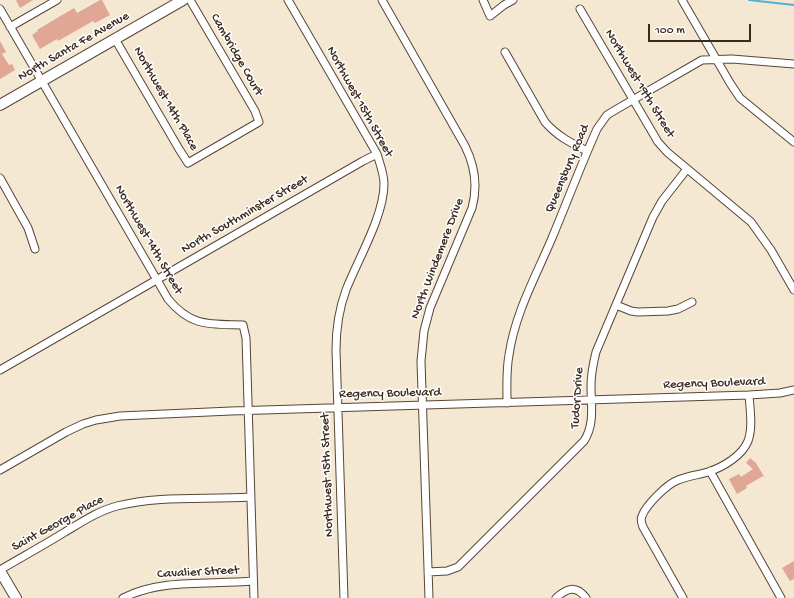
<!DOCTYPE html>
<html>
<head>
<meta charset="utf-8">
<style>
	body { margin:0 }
	#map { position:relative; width:794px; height:598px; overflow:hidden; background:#f4e8d2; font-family:"Gochi Hand",sans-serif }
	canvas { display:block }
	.scale { position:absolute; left:648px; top:24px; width:103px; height:18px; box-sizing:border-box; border:2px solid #3b2a1e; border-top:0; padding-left:5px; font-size:12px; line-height:14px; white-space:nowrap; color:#3b2a1e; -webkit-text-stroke:3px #fff; paint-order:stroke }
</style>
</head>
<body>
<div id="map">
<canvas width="794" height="598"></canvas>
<div class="scale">100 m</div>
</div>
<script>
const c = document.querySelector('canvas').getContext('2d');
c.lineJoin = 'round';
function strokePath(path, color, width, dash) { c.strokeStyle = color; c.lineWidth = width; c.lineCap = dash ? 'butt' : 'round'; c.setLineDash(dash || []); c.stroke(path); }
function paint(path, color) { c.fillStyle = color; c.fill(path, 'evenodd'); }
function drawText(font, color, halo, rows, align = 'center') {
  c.font = font + ' "Gochi Hand",sans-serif'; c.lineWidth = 3; c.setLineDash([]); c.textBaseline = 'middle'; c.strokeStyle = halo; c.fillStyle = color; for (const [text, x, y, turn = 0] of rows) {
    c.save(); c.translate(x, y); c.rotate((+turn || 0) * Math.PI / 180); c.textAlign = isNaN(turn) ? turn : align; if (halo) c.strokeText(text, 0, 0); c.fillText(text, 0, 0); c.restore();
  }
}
strokePath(new Path2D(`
	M 749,0 L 794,5`), '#54afd2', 2);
paint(new Path2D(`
	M 16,0 L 33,0 L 20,8 Z
	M 100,0 L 102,0 L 110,15 L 95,23 L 93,21 L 58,41 L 57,39 L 40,49 L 32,35 L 38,31 L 37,30 L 74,8 L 77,13 Z
	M 0,41 L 6,52 L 2,54 L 9,65 L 12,64 L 15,70 L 0,79 Z
	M 750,458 L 756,463 L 765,478 L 763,476 L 746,486 L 747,488 L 737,494 L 729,479 L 739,474 L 741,477 L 753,469 L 746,463 Z
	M 794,561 L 794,579 L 790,581 L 782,568 Z`), '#e0a696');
const street = new Path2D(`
	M 288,0 L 377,154 C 380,164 384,174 384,184 C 384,216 358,259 346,290 C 339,309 336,329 336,350 L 344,598
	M 382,0 L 465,146 C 475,166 478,186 472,208 L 430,308 L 424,331 L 421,361 L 429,598
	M 483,0 L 490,16 L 504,5 L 513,0
	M 682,0 L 730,83 L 740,98 L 794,142
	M 0,9 L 168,299 C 191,327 209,324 243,325 L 246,338 L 254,598
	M 580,9 L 658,142 L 667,152 L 751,222 L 771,250 L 794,290
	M 10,27 L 57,0
	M 115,39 L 179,149 L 188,163 L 259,122 L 255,111 L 190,0
	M 505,52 L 545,122 C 557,136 571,143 587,151
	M 0,178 L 28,228 L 35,249
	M 616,305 L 631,311 L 638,312 L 668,311 L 678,309 L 692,302
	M 0,370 L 363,161 L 377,154
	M 507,403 C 507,387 506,371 509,355 C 515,313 536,276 552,238 C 567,202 581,165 597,129 L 607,115 L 617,109 L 702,60 L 732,59 L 794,64
	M 0,470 L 66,432 L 83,424 L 96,420 L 120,416 L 231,411 L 749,395 L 780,393 L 794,390
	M 710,471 L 781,598
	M 0,570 C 22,557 44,545 65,532 C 82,522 98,511 117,506 C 160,495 206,500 250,497
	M 428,572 L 447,571 L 458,567 L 584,441 C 595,424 591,405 591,386 C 591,374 593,364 596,352 L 653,217 L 662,201 L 687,169
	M 123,598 C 162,578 211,585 253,581
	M 556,598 C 567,588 576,585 586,598
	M 683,598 L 643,527 C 642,524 640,520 642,516 C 646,505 667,484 678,480 C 688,476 698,475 708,472 C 723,467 742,456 748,441 C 753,428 750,409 749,395`);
const secondary = new Path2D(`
	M 0,105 L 183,0
	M 0,571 L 16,598`);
strokePath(street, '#574639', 9);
strokePath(secondary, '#574639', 12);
strokePath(street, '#fff', 7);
strokePath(secondary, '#fff', 10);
drawText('13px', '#3b2a1e', '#fff', [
	["North Santa Fe Avenue",74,47,-30],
	["Cambridge Court",236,55,60],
	["Northwest 19th Street",639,84,59],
	["Northwest 14th Place",165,99,60],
	["Northwest 15th Street",359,102,61],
	["Queensbury Road",568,169,-67],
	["North Southminster Street",245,215,-30],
	["Northwest 14th Street",148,240,60],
	["North Windemere Drive",438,259,-69],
	["Regency Boulevard",714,384,-2],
	["Regency Boulevard",390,394,-1],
	["Tudor Drive",578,398,-86],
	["Northwest 15th Street",328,475,-92],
	["Saint George Place",58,524,-29],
	["Cavalier Street",198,573,-3]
]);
</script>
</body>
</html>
